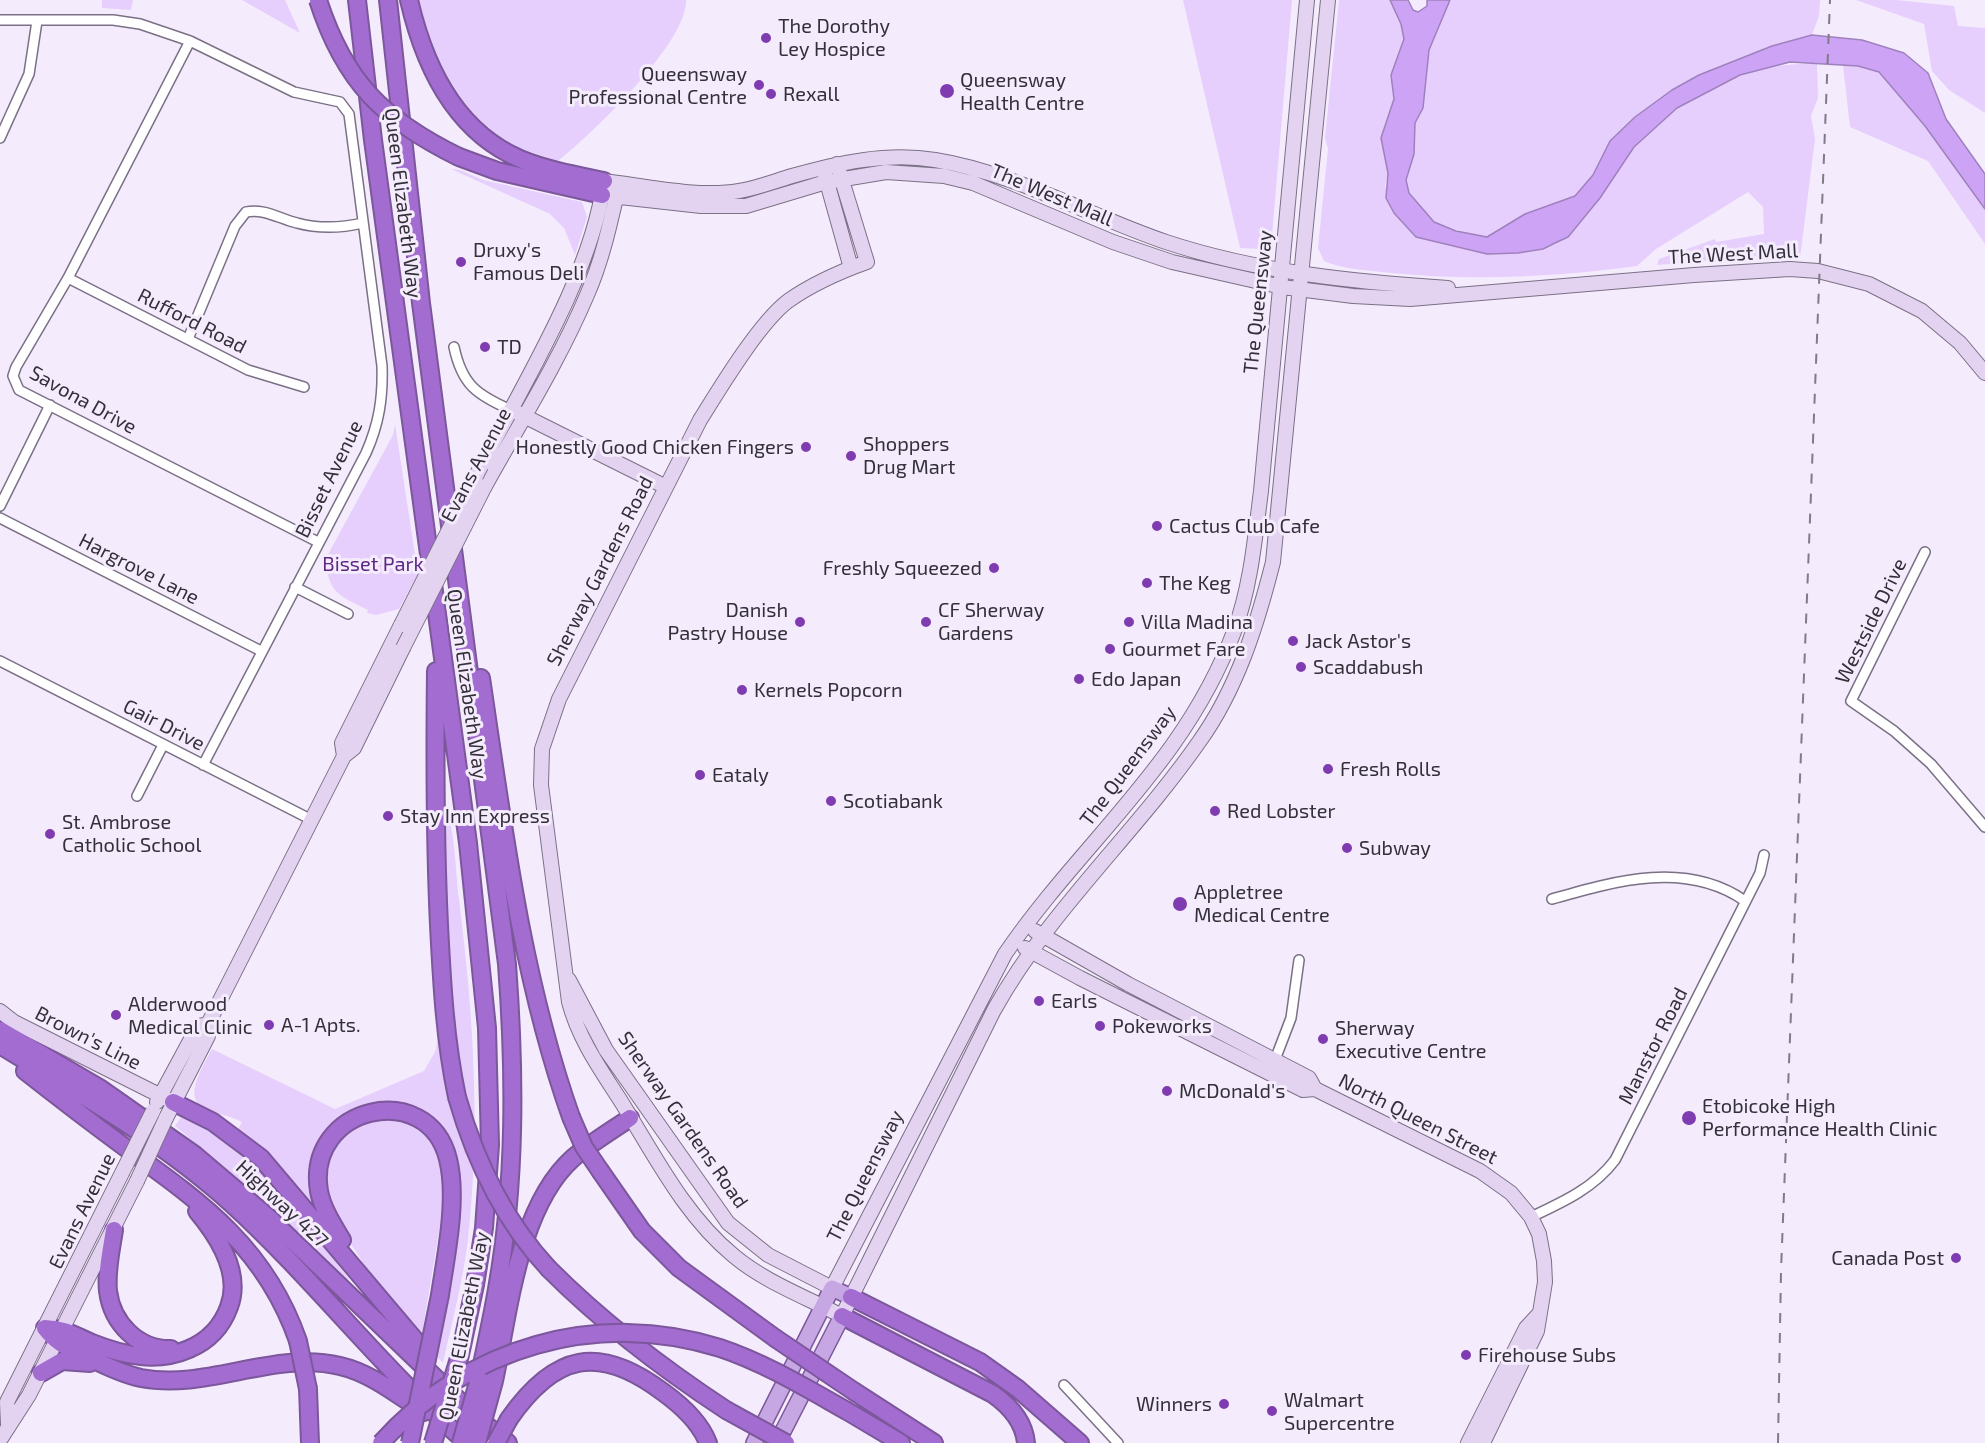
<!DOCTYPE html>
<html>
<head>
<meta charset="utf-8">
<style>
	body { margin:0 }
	canvas { display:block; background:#f4ecfc }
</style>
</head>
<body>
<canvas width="1985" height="1443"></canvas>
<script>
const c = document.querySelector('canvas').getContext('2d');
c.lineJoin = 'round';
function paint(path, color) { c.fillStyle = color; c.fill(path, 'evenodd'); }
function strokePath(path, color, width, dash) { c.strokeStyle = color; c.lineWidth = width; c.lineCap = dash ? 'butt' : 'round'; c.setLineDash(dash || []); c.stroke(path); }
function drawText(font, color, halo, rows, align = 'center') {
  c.font = font + ' "Exo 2",sans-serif'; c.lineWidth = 6; c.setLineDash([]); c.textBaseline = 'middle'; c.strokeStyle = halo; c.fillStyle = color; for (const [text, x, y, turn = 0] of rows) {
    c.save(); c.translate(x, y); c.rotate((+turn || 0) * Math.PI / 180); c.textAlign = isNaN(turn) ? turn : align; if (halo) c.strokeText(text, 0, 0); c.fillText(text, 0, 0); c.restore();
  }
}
paint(new Path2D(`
	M 102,0 L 133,0 L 131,10 L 102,8 Z
	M 242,0 L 285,0 L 300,33 Z
	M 416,0 L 686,0 C 688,42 591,135 558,161 L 516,147 L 487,129 L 467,112 L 439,72 Z
	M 1183,0 L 1292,0 L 1272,236 L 1262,249 L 1240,248 Z
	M 1339,0 L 1390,0 L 1401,24 L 1404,39 L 1391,75 L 1394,99 L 1381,138 L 1388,173 L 1385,186 L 1394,213 C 1424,223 1455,233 1485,243 C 1495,246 1509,253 1520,253 C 1580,250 1600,189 1633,149 C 1676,97 1749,60 1817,64 L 1818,98 L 1811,116 L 1815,139 L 1800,258 L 1773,255 L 1657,265 L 1659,259 L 1715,239 L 1716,242 L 1764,234 L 1763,207 L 1748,192 L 1656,249 L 1637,266 C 1555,277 1472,281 1391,273 C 1368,270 1345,270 1324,261 L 1318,248 L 1328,149 L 1325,138 Z
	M 1450,0 L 1820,0 L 1819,16 L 1812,35 L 1772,46 L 1699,75 L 1672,90 L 1635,117 L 1610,141 L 1593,175 L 1575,196 L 1525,214 L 1487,237 L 1478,237 L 1434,222 L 1409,192 L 1406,180 L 1414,154 L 1415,123 L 1423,108 L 1429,50 Z
	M 1856,0 L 1896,0 L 1954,6 L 1958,26 L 1985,28 L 1985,113 L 1949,90 L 1932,71 L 1924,24 Z
	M 1843,65 L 1871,68 L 1879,72 L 1925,126 L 1985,209 L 1985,244 L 1928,161 L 1850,127 Z
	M 451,169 L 460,170 L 483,180 L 582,202 L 587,217 L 575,255 L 564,228 L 550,214 Z
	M 395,424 L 418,574 L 399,609 L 376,615 L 367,613 L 368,610 C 340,596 327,593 326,558 L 393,435 Z
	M 447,815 C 455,828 456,881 459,899 C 473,1012 481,1125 468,1239 C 463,1281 452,1322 443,1363 L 432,1351 L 454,1153 C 443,1142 420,1114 408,1107 C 401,1103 388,1103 380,1103 C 325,1104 298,1158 317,1206 L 312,1209 L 237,1131 L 242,1122 C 230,1115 214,1114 203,1108 C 182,1096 205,1063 212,1049 L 335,1109 L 424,1071 L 436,1050 L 447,971 L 444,816 Z
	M 184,1113 L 249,1159 L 275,1184 L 349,1279 L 345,1282 L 246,1186 L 175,1126 Z
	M 376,1116 L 411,1121 L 437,1146 L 446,1189 L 421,1340 L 384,1295 L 347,1238 L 326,1196 L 325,1163 L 342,1133 Z`), '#e6cffd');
const water = new Path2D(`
	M 1390,0 L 1408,0 L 1413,10 L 1418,12 L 1427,6 L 1427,0 L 1450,0 L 1429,50 L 1423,108 L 1415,123 L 1414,154 L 1406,180 L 1409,193 L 1434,222 L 1456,231 L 1487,237 L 1525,214 L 1575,196 L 1593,175 L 1610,141 L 1635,117 L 1672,90 L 1699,75 L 1772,46 L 1812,35 L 1862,40 L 1904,53 L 1928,73 L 1946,119 L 1985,174 L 1985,209 L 1925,126 L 1879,72 L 1858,66 L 1790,62 L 1740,75 L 1677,108 L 1634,147 L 1600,198 L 1568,237 L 1555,243 L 1543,249 L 1518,253 L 1487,254 L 1416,237 L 1394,213 L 1386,198 L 1388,173 L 1381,138 L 1394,99 L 1391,75 L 1404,39 L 1401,24 Z`);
paint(water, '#cda4f5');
strokePath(water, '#9f81bd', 1.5);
const street = new Path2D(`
	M 0,20 L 113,20 L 140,24 L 190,41 L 294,92 L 340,102 L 349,114 L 382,366 C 383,398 379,424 366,453 L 203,765
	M 190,41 L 68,278 L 16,367 L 13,376 L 19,390 L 318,542
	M 0,138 L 29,74 L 37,21
	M 68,278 L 248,370 L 304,387
	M 188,339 L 235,226 L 246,212 C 264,208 280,219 297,223 C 319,229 341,228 363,223
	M 454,347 C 462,385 477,395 511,410
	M 0,506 L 50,405
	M 0,518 L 261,651
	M 1925,552 L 1851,701 L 1894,731 L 1931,764 L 1985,827
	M 295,587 L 348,614
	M 0,661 L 312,820
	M 137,796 L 163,745
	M 1552,899 C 1615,881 1686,860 1745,901
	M 1273,1065 L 1291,1018 L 1299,960
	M 1531,1217 C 1563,1202 1594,1188 1615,1160 L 1760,873 L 1764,855
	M 1064,1385 L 1118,1443`);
const secondary = new Path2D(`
	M 837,164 L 867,262 C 839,272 812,284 788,301 C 759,323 720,388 700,420 L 559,699 L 542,749 L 541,785 L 569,1002 C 579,1040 601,1070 622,1103 C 655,1156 685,1216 734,1256 C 765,1282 806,1297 842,1316 L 994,1010 C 1049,911 1134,835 1199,742 C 1237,689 1257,625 1273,562 L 1328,0
	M 825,175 L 851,268
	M 602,195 L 701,206 L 746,206 L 826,182 L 886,172 L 944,176 L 973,183 L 1113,242 L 1172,262 L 1282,287 L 1353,296 L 1410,299 L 1694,275 L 1790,269 L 1818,271 L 1869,284 L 1922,311 L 1960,343 L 1985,373
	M 518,413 L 666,487
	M 481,466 C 523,384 593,272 604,181 C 645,186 699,198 739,191 C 757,188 775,181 792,176 C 838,163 887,152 935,160 C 1012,172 1092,217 1166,242 C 1257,272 1353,282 1448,288
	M 485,486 C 520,423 559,361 587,295 C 602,261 610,224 618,189
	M 344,756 L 342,743 L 401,625
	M 1035,931 L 1128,984 L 1309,1078 L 1315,1089
	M 1025,948 L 1080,978 L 1303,1090 L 1315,1089 L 1480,1171 L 1511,1193 L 1531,1217 L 1539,1234 L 1544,1261 L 1545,1282 L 1537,1331 L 1483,1443
	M 569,980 L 606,1050 L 728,1223 L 768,1255 L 832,1288 L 1005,954 C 1083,840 1185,764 1235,629 C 1251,585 1255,537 1261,491 L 1307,0
	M 0,1011 L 14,1022 L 173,1102
	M 157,1102 L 198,1026 L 208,1024
	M 166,1118 L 208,1036 L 208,1024 L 344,756 L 354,748 L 403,648
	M 8,1425 L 7,1402 L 122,1173
	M 0,1440 L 29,1395 L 137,1181
	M 1468,1443 L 1526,1328 L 1538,1315`);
const primary = new Path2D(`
	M 754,1443 L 832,1288 L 851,1297
	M 777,1443 L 842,1316`);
const highway = new Path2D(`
	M 357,0 L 373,140 L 468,843 L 487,1028 L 490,1145 L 484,1228 L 475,1285 L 460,1355
	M 388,0 L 421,303 L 507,964 C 515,1072 516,1182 497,1289 C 492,1319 485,1349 479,1379
	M 409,0 C 424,65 455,131 520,159 C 547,170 575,175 604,181
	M 459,157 L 497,171 L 602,195
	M 436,671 C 435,756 435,841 439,925 C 442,984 445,1040 457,1097
	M 481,678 C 503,825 521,976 571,1117
	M 0,1030 L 101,1089 L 195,1155 L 268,1217 L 474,1415 L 508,1443
	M 0,1045 C 80,1094 162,1141 232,1204 C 314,1279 383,1370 467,1443
	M 25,1071 C 58,1097 92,1123 126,1148 C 202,1203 266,1248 298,1341
	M 173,1102 L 213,1122 L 261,1158 L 425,1352
	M 601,1172 L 642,1231 L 679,1268 L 775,1338
	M 114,1230 C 111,1250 106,1270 108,1291 C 112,1323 138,1350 171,1349
	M 342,1240 C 333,1225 322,1208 319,1191 C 305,1106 428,1078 448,1159 C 458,1199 446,1255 440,1295
	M 549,1269 C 603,1323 662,1368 726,1410
	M 851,1297 L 980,1362 L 1018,1389 L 1080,1443
	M 842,1316 L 993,1394 C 1010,1406 1024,1421 1026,1443
	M 45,1328 C 60,1347 70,1347 90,1358 C 106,1366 123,1374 141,1378 C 207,1391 274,1350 340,1366 C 371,1373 398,1395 424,1412
	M 45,1328 C 66,1329 73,1335 92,1343 C 125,1356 157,1363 189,1349 C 208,1341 222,1326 229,1307 C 242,1273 217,1235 197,1211
	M 41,1373 L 62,1361 L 90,1363
	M 494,1381 C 509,1312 518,1207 573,1158 C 591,1143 611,1131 630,1118
	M 308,1389 L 310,1443
	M 855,1392 L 934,1443
	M 847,1411 L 901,1443
	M 509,1419 C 555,1353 599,1344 663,1392 C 681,1405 700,1422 708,1443`);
strokePath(street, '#7b7086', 12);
strokePath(secondary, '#7b7086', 16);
strokePath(primary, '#7c579b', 18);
strokePath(highway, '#7c579b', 20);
strokePath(street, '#fff', 9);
strokePath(secondary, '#e3d3f1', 14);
strokePath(primary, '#c7a7e3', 15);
strokePath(highway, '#a26cd0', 16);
strokePath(new Path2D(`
	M 1778,1443 L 1781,1271 L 1830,0`), '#817a87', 2, [10, 10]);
const secondaryBridge = new Path2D(`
	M 401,625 L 481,466
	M 403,648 L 485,486
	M 122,1173 L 153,1111
	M 137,1181 L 166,1118`);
const highwayBridge = new Path2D(`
	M 318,0 C 344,81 383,120 459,157
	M 457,1097 C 475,1160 503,1220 549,1269
	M 571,1117 L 584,1147 L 601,1172
	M 775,1338 L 855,1392
	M 298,1341 L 308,1389
	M 726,1410 L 786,1443
	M 381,1443 C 466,1347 598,1309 720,1348 C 765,1363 806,1388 847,1411
	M 410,1443 L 440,1295
	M 433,1443 L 460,1355
	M 461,1443 L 479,1379
	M 477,1443 L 494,1381
	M 496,1443 L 509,1419`);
strokePath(secondaryBridge, '#7b7086', 16, []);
strokePath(highwayBridge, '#7c579b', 20, []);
strokePath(secondaryBridge, '#e3d3f1', 14);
strokePath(highwayBridge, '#a26cd0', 16);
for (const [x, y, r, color] of [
	[766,38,6,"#7f3cb1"],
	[759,85,6,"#7f3cb1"],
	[947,91,8,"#7f3cb1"],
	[771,94,6,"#7f3cb1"],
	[461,262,6,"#7f3cb1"],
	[485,347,6,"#7f3cb1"],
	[806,447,6,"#7f3cb1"],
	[851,456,6,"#7f3cb1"],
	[1157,526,6,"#7f3cb1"],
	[994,568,6,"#7f3cb1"],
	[1147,583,6,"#7f3cb1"],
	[800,622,6,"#7f3cb1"],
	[926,622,6,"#7f3cb1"],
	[1129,622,6,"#7f3cb1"],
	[1293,641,6,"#7f3cb1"],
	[1110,649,6,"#7f3cb1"],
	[1301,667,6,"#7f3cb1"],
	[1079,679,6,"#7f3cb1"],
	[742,690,6,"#7f3cb1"],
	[1328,769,6,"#7f3cb1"],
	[700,775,6,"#7f3cb1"],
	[831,801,6,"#7f3cb1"],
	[1215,811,6,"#7f3cb1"],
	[388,816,6,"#7f3cb1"],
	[50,834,6,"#7f3cb1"],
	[1347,848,6,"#7f3cb1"],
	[1180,904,8,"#7f3cb1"],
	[1039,1001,6,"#7f3cb1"],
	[116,1015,6,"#7f3cb1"],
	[269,1025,6,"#7f3cb1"],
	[1100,1026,6,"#7f3cb1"],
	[1323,1039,6,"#7f3cb1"],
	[1167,1091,6,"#7f3cb1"],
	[1689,1118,8,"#7f3cb1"],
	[1956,1258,6,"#7f3cb1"],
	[1466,1355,6,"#7f3cb1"],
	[1224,1404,6,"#7f3cb1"],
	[1272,1411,6,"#7f3cb1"]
]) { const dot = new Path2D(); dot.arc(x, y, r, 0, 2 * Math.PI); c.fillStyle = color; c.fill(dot); strokePath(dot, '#f4ecfc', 2); }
drawText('20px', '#342f39', '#f4ecfc', [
	["The Dorothy",778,26],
	["Ley Hospice",778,49],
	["Queensway",747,74,"right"],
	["Professional Centre",747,97,"right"],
	["Queensway",960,80],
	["Health Centre",960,103],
	["Rexall",783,94],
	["Druxy's",473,250],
	["Famous Deli",473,273],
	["TD",497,347],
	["Shoppers",863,444],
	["Drug Mart",863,467],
	["Honestly Good Chicken Fingers",794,447,"right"],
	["Cactus Club Cafe",1169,526],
	["Freshly Squeezed",982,568,"right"],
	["The Keg",1159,583],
	["Danish",788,610,"right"],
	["Pastry House",788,633,"right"],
	["CF Sherway",938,610],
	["Gardens",938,633],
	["Villa Madina",1141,622],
	["Jack Astor's",1305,641],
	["Gourmet Fare",1122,649],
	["Scaddabush",1313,667],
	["Edo Japan",1091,679],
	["Kernels Popcorn",754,690],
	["Fresh Rolls",1340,769],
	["Eataly",712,775],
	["Scotiabank",843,801],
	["Red Lobster",1227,811],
	["Stay Inn Express",400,816],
	["St. Ambrose",62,822],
	["Catholic School",62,845],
	["Subway",1359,848],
	["Appletree",1194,892],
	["Medical Centre",1194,915],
	["Earls",1051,1001],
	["Alderwood",128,1004],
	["Medical Clinic",128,1027],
	["A-1 Apts.",281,1025],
	["Pokeworks",1112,1026],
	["Sherway",1335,1028],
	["Executive Centre",1335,1051],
	["McDonald's",1179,1091],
	["Etobicoke High",1702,1106],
	["Performance Health Clinic",1702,1129],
	["Canada Post",1944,1258,"right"],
	["Firehouse Subs",1478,1355],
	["Walmart",1284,1400],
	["Supercentre",1284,1423],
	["Winners",1212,1404,"right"]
], 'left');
drawText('20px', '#342f39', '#f4ecfc', [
	["The West Mall",1052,195,23],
	["Queen Elizabeth Way",403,203,83],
	["The West Mall",1733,254,-3],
	["The Queensway",1258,302,-84],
	["Rufford Road",192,321,27],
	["Savona Drive",83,400,29],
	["Evans Avenue",476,465,-62],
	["Bisset Avenue",329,479,-64],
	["Hargrove Lane",139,569,27],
	["Sherway Gardens Road",600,571,-63],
	["Westside Drive",1871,621,-64],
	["Queen Elizabeth Way",467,684,82],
	["Gair Drive",164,725,27],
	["The Queensway",1128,766,-53],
	["Brown's Line",88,1038,27],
	["Manstor Road",1653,1046,-63],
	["North Queen Street",1418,1119,27],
	["Sherway Gardens Road",683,1120,55],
	["The Queensway",865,1176,-63],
	["Highway 427",282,1204,43],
	["Evans Avenue",82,1211,-64],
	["Queen Elizabeth Way",464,1326,-79]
]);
drawText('20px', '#5d2784', '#f4ecfc', [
	["Bisset Park",373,564]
]);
</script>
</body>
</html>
